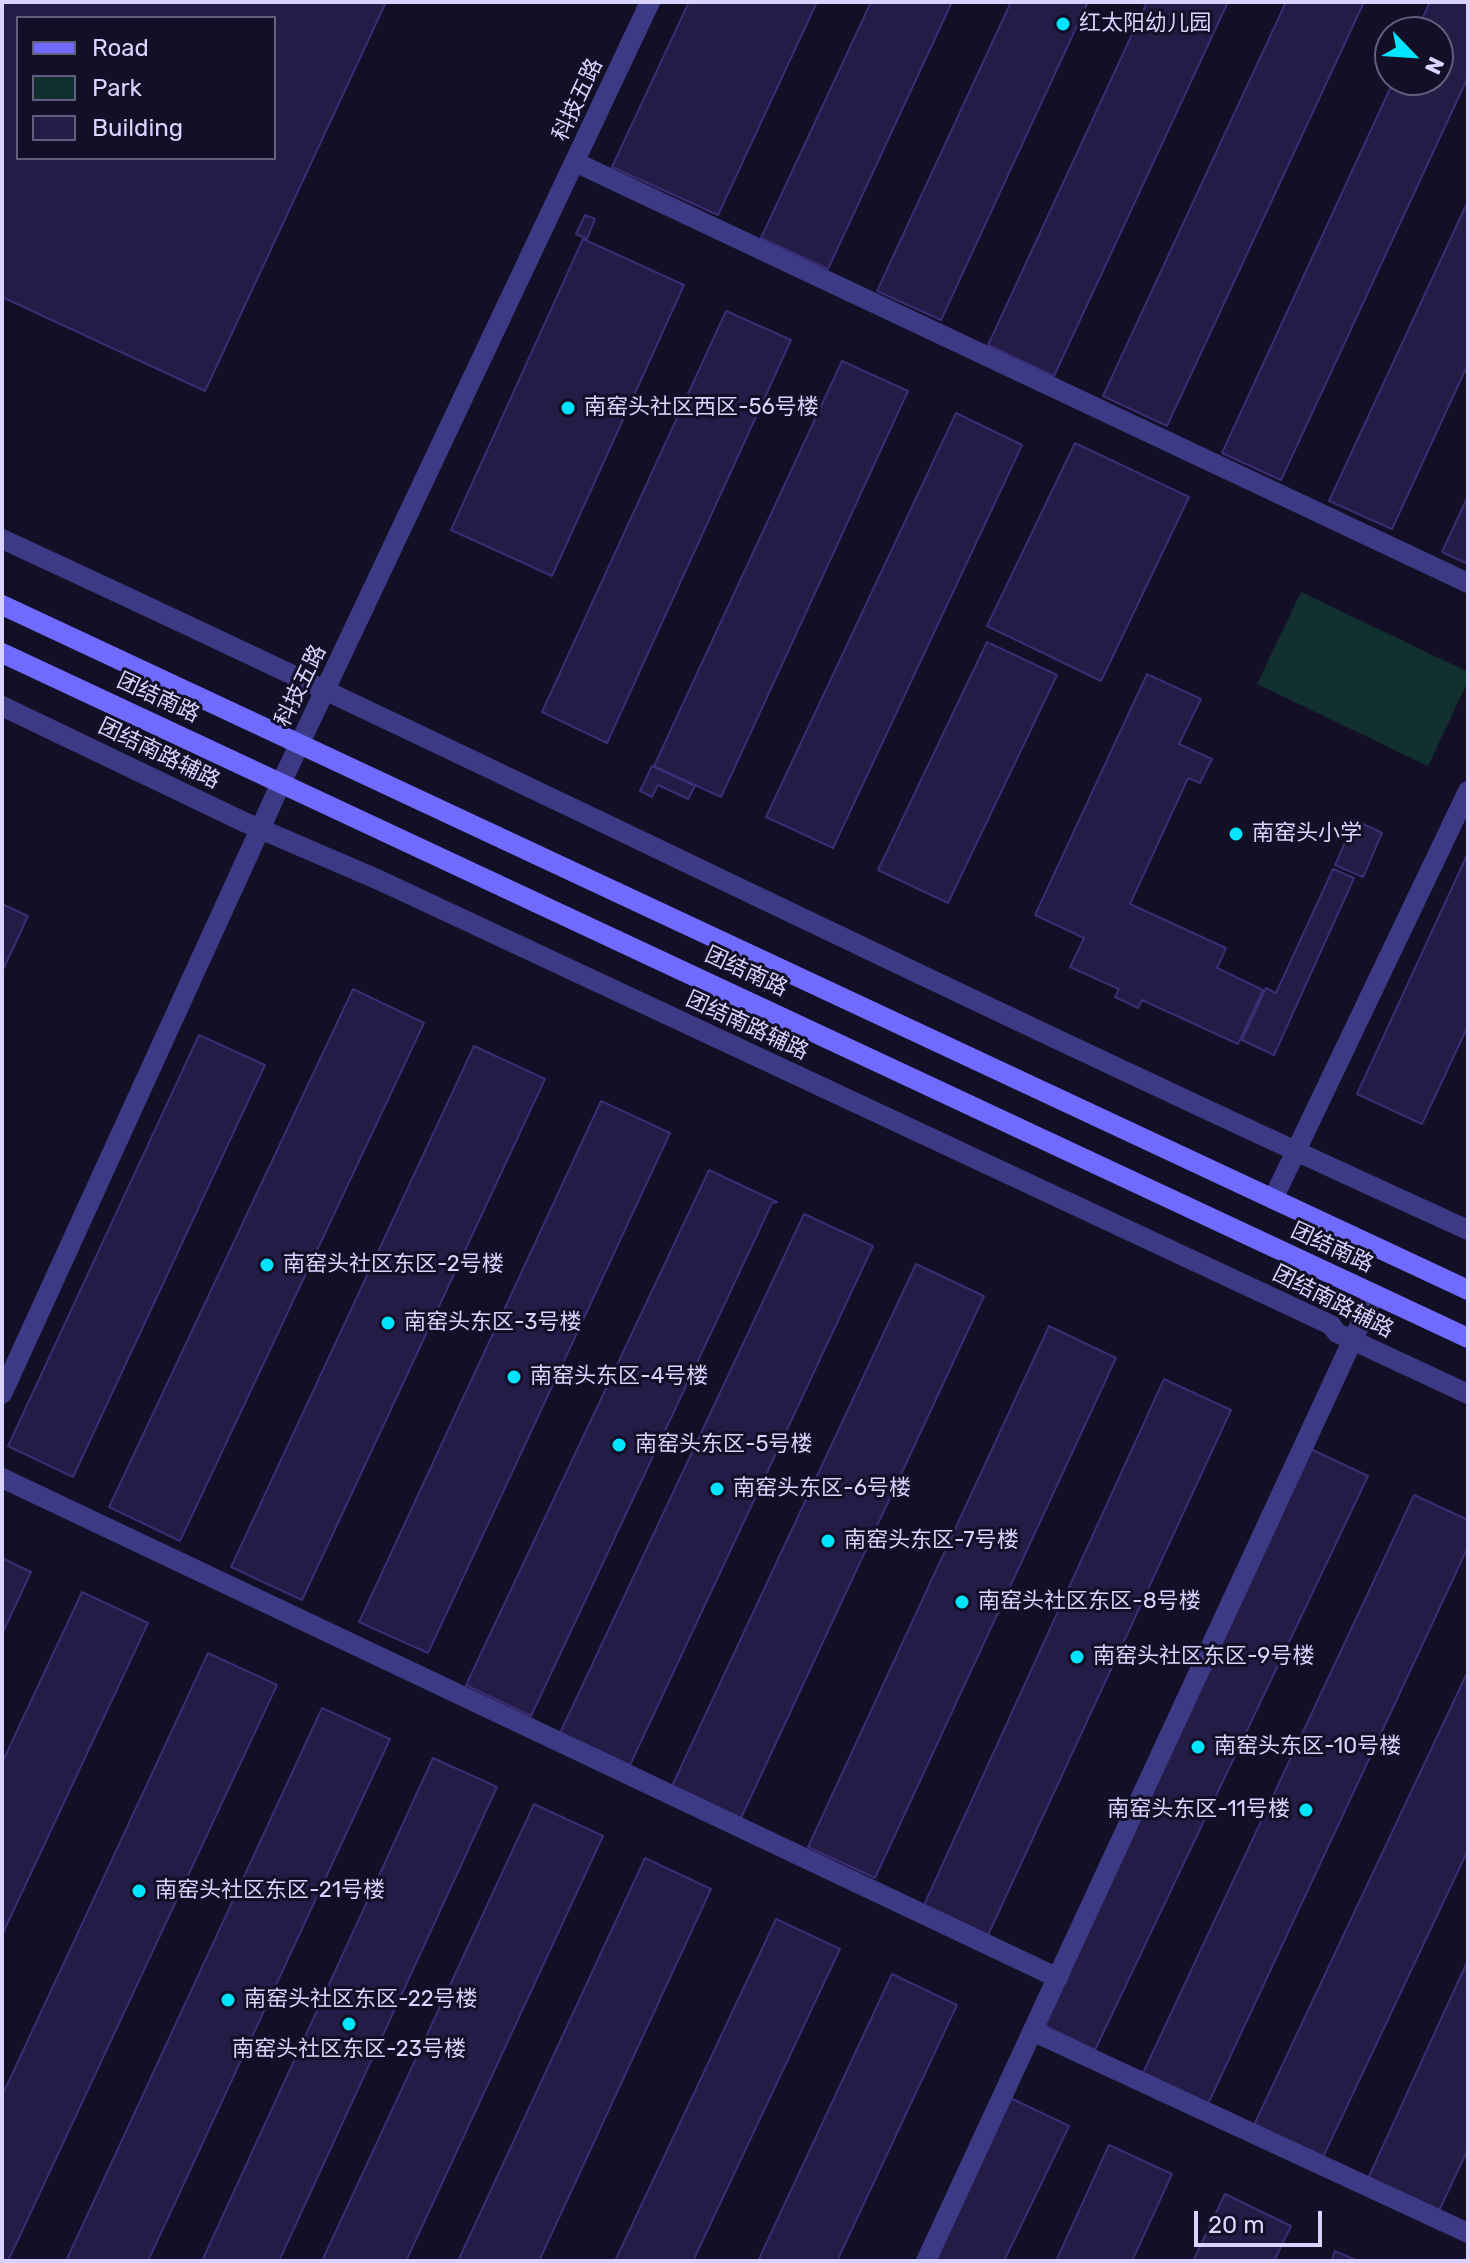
<!DOCTYPE html>
<html>
<head>
<meta charset="utf-8">
<style>
	body { margin:0 }
	#map { position:relative; width:1470px; height:2263px; overflow:hidden; background:#130f26; font-family:Rubik,sans-serif }
	canvas { display:block }
	.frame { position:absolute; inset:0; border:4px solid #d9d4ff; pointer-events:none }
	.legend { position:absolute; left:16px; top:16px; width:260px; height:144px; box-sizing:border-box; background:#130f26; border:2px solid #625e7d; margin:0; padding:10px 14px; list-style:none; font-size:24px; color:#d9d4ff }
	.legend li { display:flex; align-items:center; gap:16px; height:40px }
	.legend b { width:40px; border:2px solid #625e7d }
	.north { position:absolute; left:1374px; top:16px; width:80px; height:80px; box-sizing:border-box; background:#130f26; border:2px solid #625e7d; border-radius:50%; rotate:115deg; font-size:22px; font-weight:700; line-height:32px; text-align:center; color:#d9d4ff }
	.north::after { content:''; display:block; margin:auto; width:28px; height:36px; background:#00e5ff; clip-path:polygon(50% 0,100% 100%,50% 72%,0 100%) }
	.scale { position:absolute; left:1194px; top:2211px; width:128px; height:36px; box-sizing:border-box; border:4px solid #d9d4ff; border-top:0; padding-left:10px; font-size:24px; line-height:28px; white-space:nowrap; color:#d9d4ff; -webkit-text-stroke:6px #130f26; paint-order:stroke }
</style>
</head>
<body>
<div id="map">
<canvas width="1470" height="2263"></canvas>
<div class="frame"></div>
<ul class="legend">
<li><b style="height:10px;background:#6f6bff"></b>Road</li>
<li><b style="height:22px;background:#12302f"></b>Park</li>
<li><b style="height:22px;background:#241b47"></b>Building</li>
</ul>
<div class="north">N</div>
<div class="scale">20 m</div>
</div>
<script>
const c = document.querySelector('canvas').getContext('2d');
c.lineJoin = 'round';
function paint(path, color) { c.fillStyle = color; c.fill(path, 'evenodd'); }
function strokePath(path, color, width, dash) { c.strokeStyle = color; c.lineWidth = width; c.lineCap = dash ? 'butt' : 'round'; c.setLineDash(dash || []); c.stroke(path); }
function drawText(font, color, halo, rows, align = 'center') {
  c.font = font + ' Rubik,"Noto Sans SC",sans-serif'; c.lineWidth = 6; c.setLineDash([]); c.textBaseline = 'middle'; c.strokeStyle = halo; c.fillStyle = color; for (const [text, x, y, turn = 0] of rows) {
    c.save(); c.translate(x, y); c.rotate((+turn || 0) * Math.PI / 180); c.textAlign = isNaN(turn) ? turn : align; if (halo) c.strokeText(text, 0, 0); c.fillText(text, 0, 0); c.restore();
  }
}
paint(new Path2D(`
	M 1301,592 L 1468,672 L 1468,681 L 1428,766 L 1257,684 Z`), '#12302f');
const building = new Path2D(`
	M 2,2 L 386,2 L 205,391 L 2,297 ZM 18,18 L 274,18 L 274,158 L 18,158 Z
	M 689,2 L 817,2 L 718,215 L 612,167 Z
	M 871,2 L 952,2 L 828,269 L 761,238 Z
	M 1011,2 L 1088,2 L 941,320 L 877,291 Z
	M 1147,2 L 1228,2 L 1054,376 L 988,345 Z
	M 1286,2 L 1364,2 L 1167,426 L 1103,396 Z
	M 1430,2 L 1468,2 L 1468,77 L 1281,480 L 1222,453 L 1394,80 L 1438,80 L 1438,32 L 1416,32 Z
	M 1468,201 L 1468,364 L 1392,529 L 1329,501 Z
	M 585,215 L 595,219 L 587,239 L 576,234 Z
	M 583,239 L 684,285 L 552,576 L 451,530 Z
	M 726,311 L 791,340 L 607,743 L 542,712 Z
	M 842,361 L 908,391 L 721,797 L 654,766 Z
	M 956,413 L 1022,445 L 833,848 L 766,817 Z
	M 1075,443 L 1189,497 L 1101,681 L 987,626 Z
	M 1468,496 L 1468,564 L 1442,552 Z
	M 987,642 L 1057,675 L 948,903 L 878,870 Z
	M 1147,674 L 1201,699 L 1179,744 L 1212,759 L 1200,783 L 1188,778 L 1130,904 L 1226,948 L 1217,968 L 1263,990 L 1238,1044 L 1142,1000 L 1138,1008 L 1115,997 L 1119,989 L 1070,967 L 1084,938 L 1035,915 Z
	M 652,766 L 695,786 L 688,799 L 658,785 L 652,797 L 640,791 Z
	M 1355,820 L 1382,833 L 1363,877 L 1335,865 Z
	M 1468,853 L 1468,1026 L 1422,1124 L 1357,1094 Z
	M 1333,869 L 1354,878 L 1274,1055 L 1242,1040 L 1266,988 L 1276,993 Z
	M 2,904 L 28,916 L 2,972 Z
	M 353,989 L 424,1023 L 180,1541 L 109,1507 Z
	M 199,1035 L 265,1065 L 73,1477 L 8,1446 Z
	M 474,1046 L 545,1079 L 302,1600 L 231,1567 Z
	M 601,1101 L 670,1133 L 428,1653 L 359,1622 Z
	M 709,1170 L 777,1202 L 772,1203 L 531,1716 L 466,1685 Z
	M 804,1214 L 873,1246 L 630,1765 L 560,1733 Z
	M 916,1264 L 984,1296 L 741,1818 L 672,1786 Z
	M 1049,1326 L 1116,1358 L 875,1878 L 808,1847 Z
	M 1164,1379 L 1231,1410 L 988,1935 L 924,1905 Z
	M 1302,1445 L 1368,1476 L 1095,2050 L 1029,2018 Z
	M 1414,1495 L 1468,1520 L 1468,1547 L 1208,2104 L 1143,2073 Z
	M 2,1558 L 31,1572 L 2,1634 Z
	M 82,1592 L 148,1623 L 2,1935 L 2,1763 Z
	M 208,1653 L 277,1685 L 8,2261 L 2,2261 L 2,2096 Z
	M 1468,1671 L 1468,1850 L 1323,2157 L 1254,2125 Z
	M 322,1708 L 390,1739 L 148,2261 L 66,2261 Z
	M 433,1758 L 497,1787 L 279,2261 L 202,2261 Z
	M 534,1804 L 603,1836 L 406,2261 L 322,2261 Z
	M 645,1858 L 711,1889 L 539,2261 L 458,2261 Z
	M 776,1919 L 840,1949 L 693,2261 L 615,2261 Z
	M 1468,1960 L 1468,2149 L 1437,2215 L 1366,2183 Z
	M 892,1974 L 957,2005 L 837,2261 L 758,2261 Z
	M 998,2092 L 1069,2126 L 1004,2261 L 917,2261 Z
	M 1109,2145 L 1172,2174 L 1132,2261 L 1056,2261 Z
	M 1225,2194 L 1291,2226 L 1274,2261 L 1193,2261 Z
	M 1335,2251 L 1358,2261 L 1331,2261 Z`);
paint(building, '#241b47');
strokePath(building, '#3b2d73', 2);
strokePath(new Path2D(`
	M 575,162 L 1468,583
	M 2,539 C 493,765 976,1007 1468,1230
	M 2,706 L 244,822 L 379,880 L 1331,1325 L 1337,1333 L 1468,1394
	M 1273,1199 L 1468,791
	M 2,1478 L 1058,1978
	M 1034,2032 L 1468,2233
	M 926,2261 L 1374,1294`), '#3d3a85', 20);
strokePath(new Path2D(`
	M 2,1394 L 282,781 L 650,2`), '#3d3a85', 20);
strokePath(new Path2D(`
	M 2,605 L 1468,1290
	M 2,653 L 1468,1338`), '#6f6bff', 20);
for (const [x, y, r, color] of [
	[1063,24,8,"#00e5ff"],
	[568,408,8,"#00e5ff"],
	[1236,834,8,"#00e5ff"],
	[267,1265,8,"#00e5ff"],
	[388,1323,8,"#00e5ff"],
	[514,1377,8,"#00e5ff"],
	[619,1445,8,"#00e5ff"],
	[717,1489,8,"#00e5ff"],
	[828,1541,8,"#00e5ff"],
	[962,1602,8,"#00e5ff"],
	[1077,1657,8,"#00e5ff"],
	[1198,1747,8,"#00e5ff"],
	[1306,1810,8,"#00e5ff"],
	[139,1891,8,"#00e5ff"],
	[228,2000,8,"#00e5ff"],
	[349,2024,8,"#00e5ff"]
]) { const dot = new Path2D(); dot.arc(x, y, r, 0, 2 * Math.PI); c.fillStyle = color; c.fill(dot); strokePath(dot, '#130f26', 3); }
drawText('22px', '#d9d4ff', '#130f26', [
	["红太阳幼儿园",1079,24],
	["南窑头社区西区-56号楼",584,408],
	["南窑头小学",1252,834],
	["南窑头社区东区-2号楼",283,1265],
	["南窑头东区-3号楼",404,1323],
	["南窑头东区-4号楼",530,1377],
	["南窑头东区-5号楼",635,1445],
	["南窑头东区-6号楼",733,1489],
	["南窑头东区-7号楼",844,1541],
	["南窑头社区东区-8号楼",978,1602],
	["南窑头社区东区-9号楼",1093,1657],
	["南窑头东区-10号楼",1214,1747],
	["南窑头东区-11号楼",1290,1810,"right"],
	["南窑头社区东区-21号楼",155,1891],
	["南窑头社区东区-22号楼",244,2000],
	["南窑头社区东区-23号楼",349,2050,"center"]
], 'left');
drawText('22px', '#d9d4ff', '#130f26', [
	["科技五路",578,100,-65],
	["科技五路",301,686,-64],
	["团结南路",158,698,25],
	["团结南路辅路",159,754,26],
	["团结南路",746,972,25],
	["团结南路辅路",747,1026,25],
	["团结南路",1332,1248,25],
	["团结南路辅路",1333,1302,27]
]);
</script>
</body>
</html>
